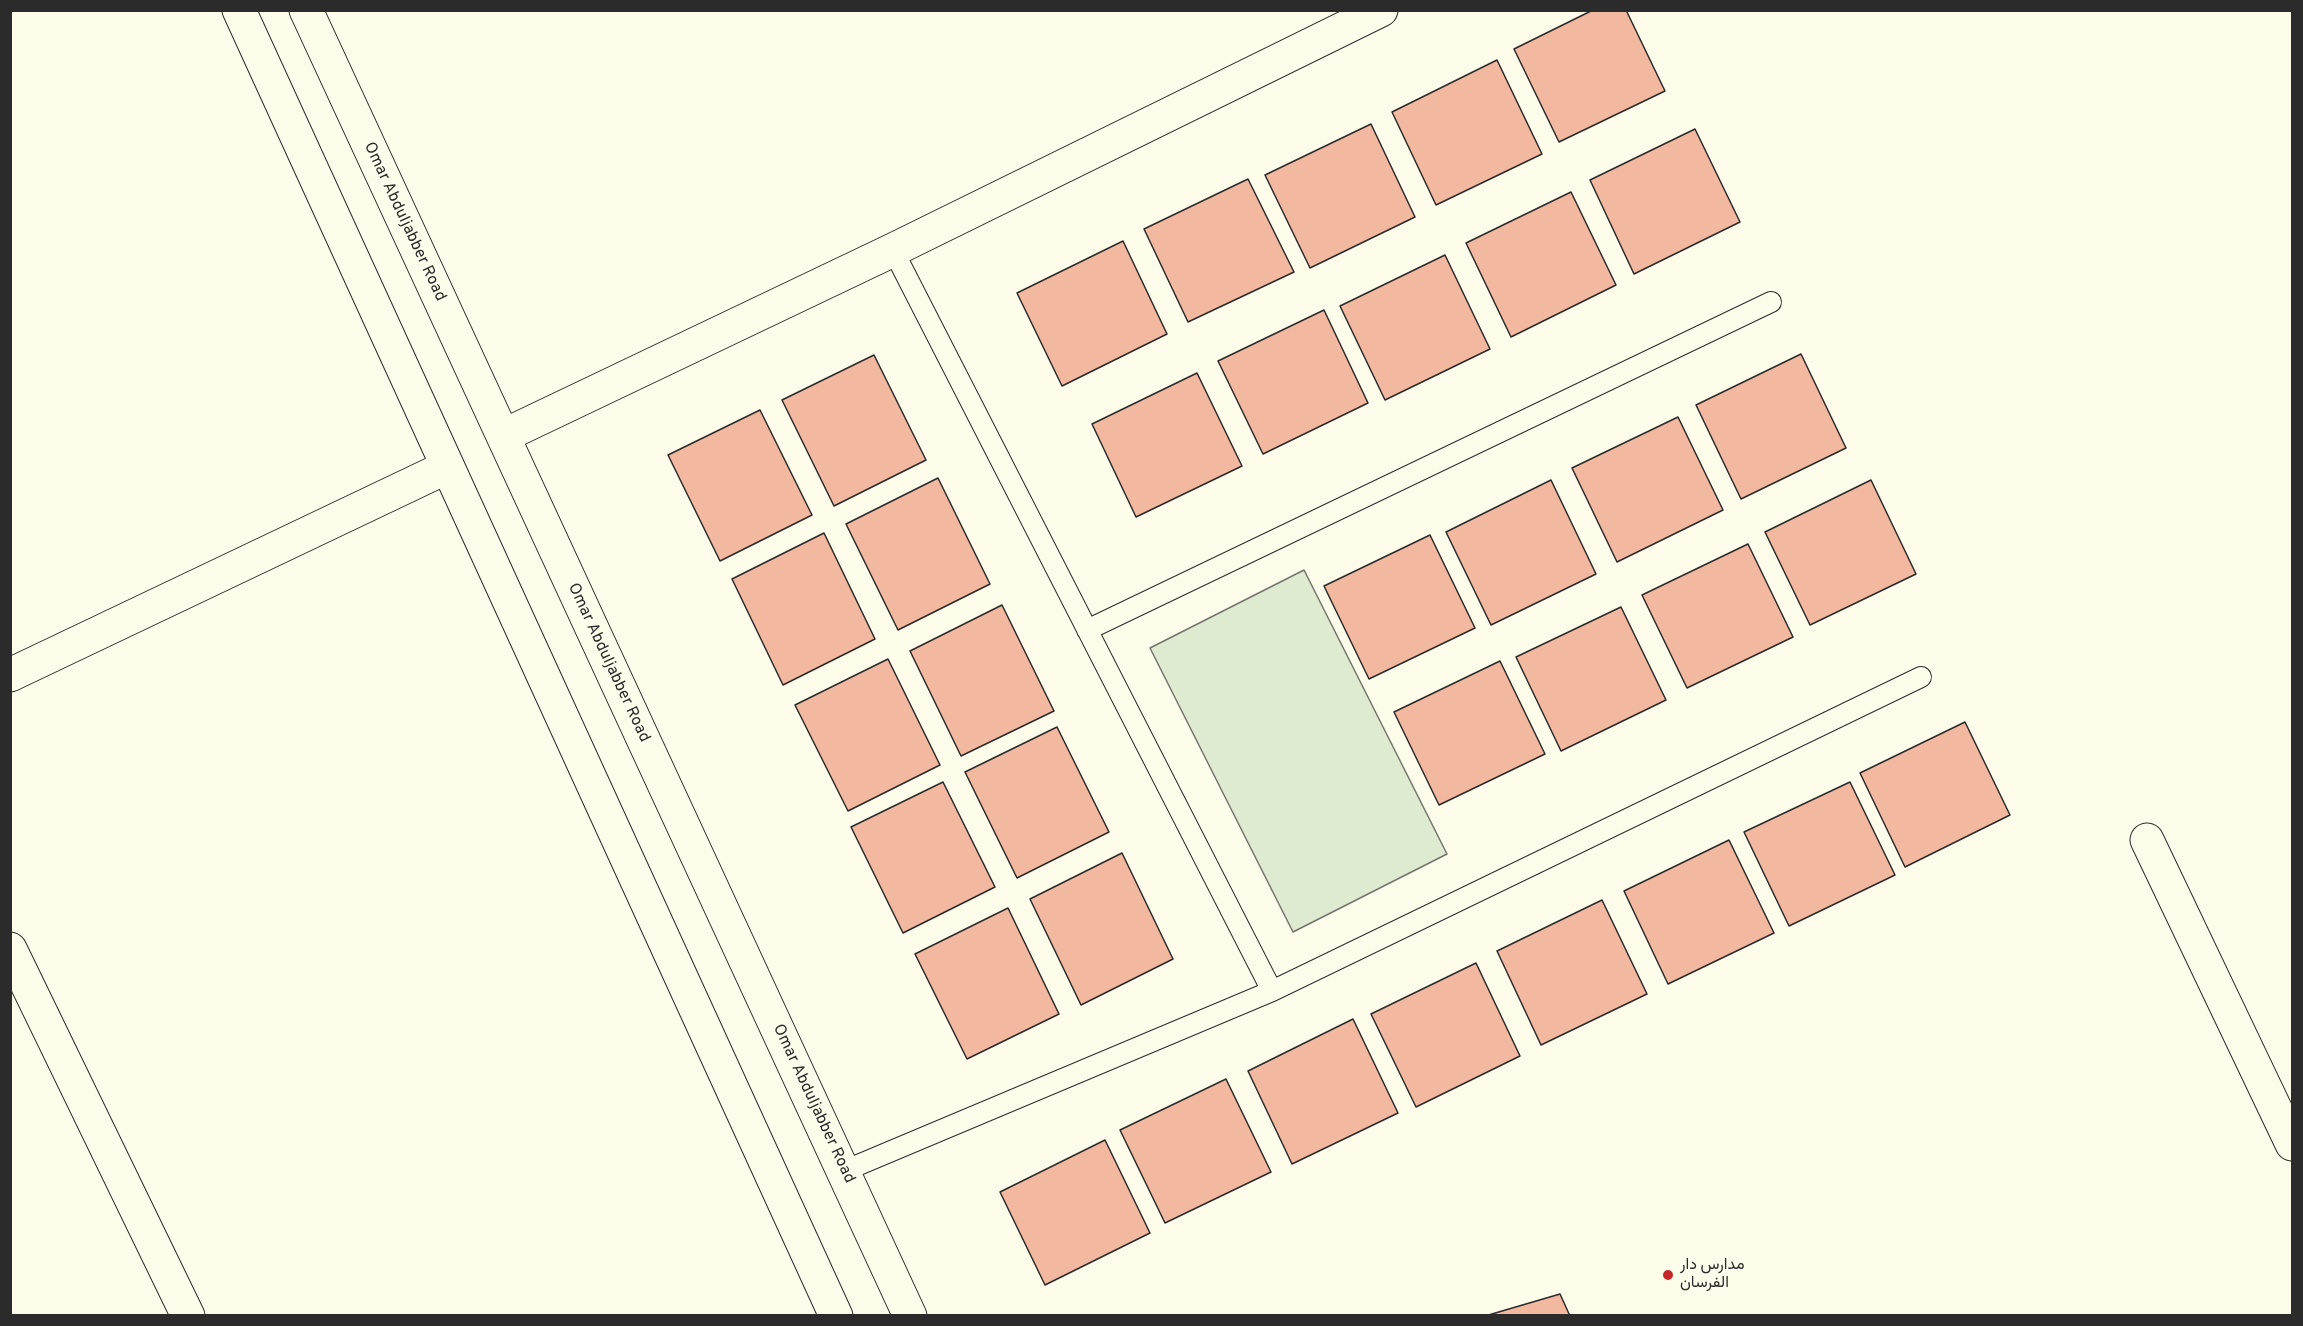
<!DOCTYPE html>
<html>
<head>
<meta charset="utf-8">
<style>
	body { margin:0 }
	#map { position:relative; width:2303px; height:1326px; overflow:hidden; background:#fdfbea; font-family:Overpass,sans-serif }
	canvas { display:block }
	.frame { position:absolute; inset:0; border:12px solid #2b2b2b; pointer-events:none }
</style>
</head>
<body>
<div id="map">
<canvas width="2303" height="1326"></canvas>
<div class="frame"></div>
</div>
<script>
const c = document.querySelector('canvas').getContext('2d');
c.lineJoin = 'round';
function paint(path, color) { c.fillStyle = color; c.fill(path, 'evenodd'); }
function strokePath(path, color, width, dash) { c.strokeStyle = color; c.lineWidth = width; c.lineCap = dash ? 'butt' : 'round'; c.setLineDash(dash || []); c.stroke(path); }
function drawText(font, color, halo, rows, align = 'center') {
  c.font = font + ' Overpass,Vazirmatn,sans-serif'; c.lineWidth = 4.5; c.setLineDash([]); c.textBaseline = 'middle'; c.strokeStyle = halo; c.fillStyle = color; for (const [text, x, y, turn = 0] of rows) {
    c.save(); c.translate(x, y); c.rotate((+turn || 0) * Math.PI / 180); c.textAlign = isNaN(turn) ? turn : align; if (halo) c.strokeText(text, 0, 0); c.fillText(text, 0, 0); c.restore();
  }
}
const green = new Path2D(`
	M 1304,570 L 1447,854 L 1293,932 L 1150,648 Z`);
paint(green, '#deebd1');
strokePath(green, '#74746e', 1.5);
const building = new Path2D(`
	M 1593,10 L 1626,10 L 1665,91 L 1559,142 L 1514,49 Z
	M 1497,60 L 1542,154 L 1436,205 L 1392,112 Z
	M 1371,124 L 1415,217 L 1310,268 L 1265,175 Z
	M 1695,129 L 1740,222 L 1634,274 L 1590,180 Z
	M 1248,179 L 1294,272 L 1188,322 L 1144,229 Z
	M 1571,192 L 1616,285 L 1511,337 L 1466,243 Z
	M 1123,241 L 1167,334 L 1062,386 L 1017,293 Z
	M 1445,255 L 1490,349 L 1385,400 L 1340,306 Z
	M 1324,310 L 1368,403 L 1263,454 L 1218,361 Z
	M 1801,354 L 1846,448 L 1741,499 L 1696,405 Z
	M 874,355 L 926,460 L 834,506 L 782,400 Z
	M 1197,373 L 1242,466 L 1136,517 L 1092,424 Z
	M 760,410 L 812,515 L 720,561 L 668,455 Z
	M 1678,417 L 1723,510 L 1617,562 L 1572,468 Z
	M 938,478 L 990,584 L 898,630 L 846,524 Z
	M 1551,480 L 1596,574 L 1491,625 L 1446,532 Z
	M 1871,480 L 1916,574 L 1810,625 L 1765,532 Z
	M 824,533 L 875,639 L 783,685 L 732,579 Z
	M 1430,535 L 1475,628 L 1369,679 L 1324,586 Z
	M 1748,544 L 1793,637 L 1687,688 L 1642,595 Z
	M 1002,605 L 1054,711 L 961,756 L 910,651 Z
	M 1621,607 L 1666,700 L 1561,751 L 1516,657 Z
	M 888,659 L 940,765 L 848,811 L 795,705 Z
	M 1500,661 L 1545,754 L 1439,805 L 1394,712 Z
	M 1965,722 L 2010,815 L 1905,867 L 1860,773 Z
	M 1057,727 L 1109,832 L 1017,878 L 965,772 Z
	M 943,782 L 995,887 L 903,933 L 851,827 Z
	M 1850,782 L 1895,875 L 1789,926 L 1744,832 Z
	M 1729,840 L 1774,933 L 1668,984 L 1624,891 Z
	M 1122,853 L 1173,959 L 1081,1005 L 1030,899 Z
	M 1602,900 L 1647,994 L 1541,1045 L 1497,951 Z
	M 1008,908 L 1059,1014 L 967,1059 L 915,954 Z
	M 1476,963 L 1520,1056 L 1416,1107 L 1371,1014 Z
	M 1353,1019 L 1398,1113 L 1292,1164 L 1248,1071 Z
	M 1226,1079 L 1271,1172 L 1165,1223 L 1120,1130 Z
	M 1105,1140 L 1150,1233 L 1045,1285 L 1000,1192 Z
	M 1560,1294 L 1570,1316 L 1485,1316 Z`);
paint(building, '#f2b8a0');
strokePath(building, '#2b2b2b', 1.5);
const lane = new Path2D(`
	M 893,250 L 1272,991
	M 1087,630 L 1771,302
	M 844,1171 L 1272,991 L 1921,677`);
const street = new Path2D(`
	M 239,10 L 836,1316
	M 306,10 L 910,1316
	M 503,436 L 893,250 L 1381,10
	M 10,675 L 447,467
	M 2147,840 L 2292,1144
	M 10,949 L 188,1316`);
strokePath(lane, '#2b2b2b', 22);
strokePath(street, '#2b2b2b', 35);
strokePath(lane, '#fdfbea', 20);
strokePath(street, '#fdfbea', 33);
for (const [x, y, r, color] of [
	[1668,1275,6,"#c62828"]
]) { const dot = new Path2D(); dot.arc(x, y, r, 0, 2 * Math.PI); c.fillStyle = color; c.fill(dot); strokePath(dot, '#fdfbea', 2); }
drawText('16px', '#2b2b2b', '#fdfbea', [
	["Omar Abduljabber Road",404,222,65],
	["Omar Abduljabber Road",608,663,65],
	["Omar Abduljabber Road",813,1104,65]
]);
drawText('16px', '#2b2b2b', '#fdfbea', [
	["مدارس دار",1680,1266],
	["الفرسان",1680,1284]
], 'left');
</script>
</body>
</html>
